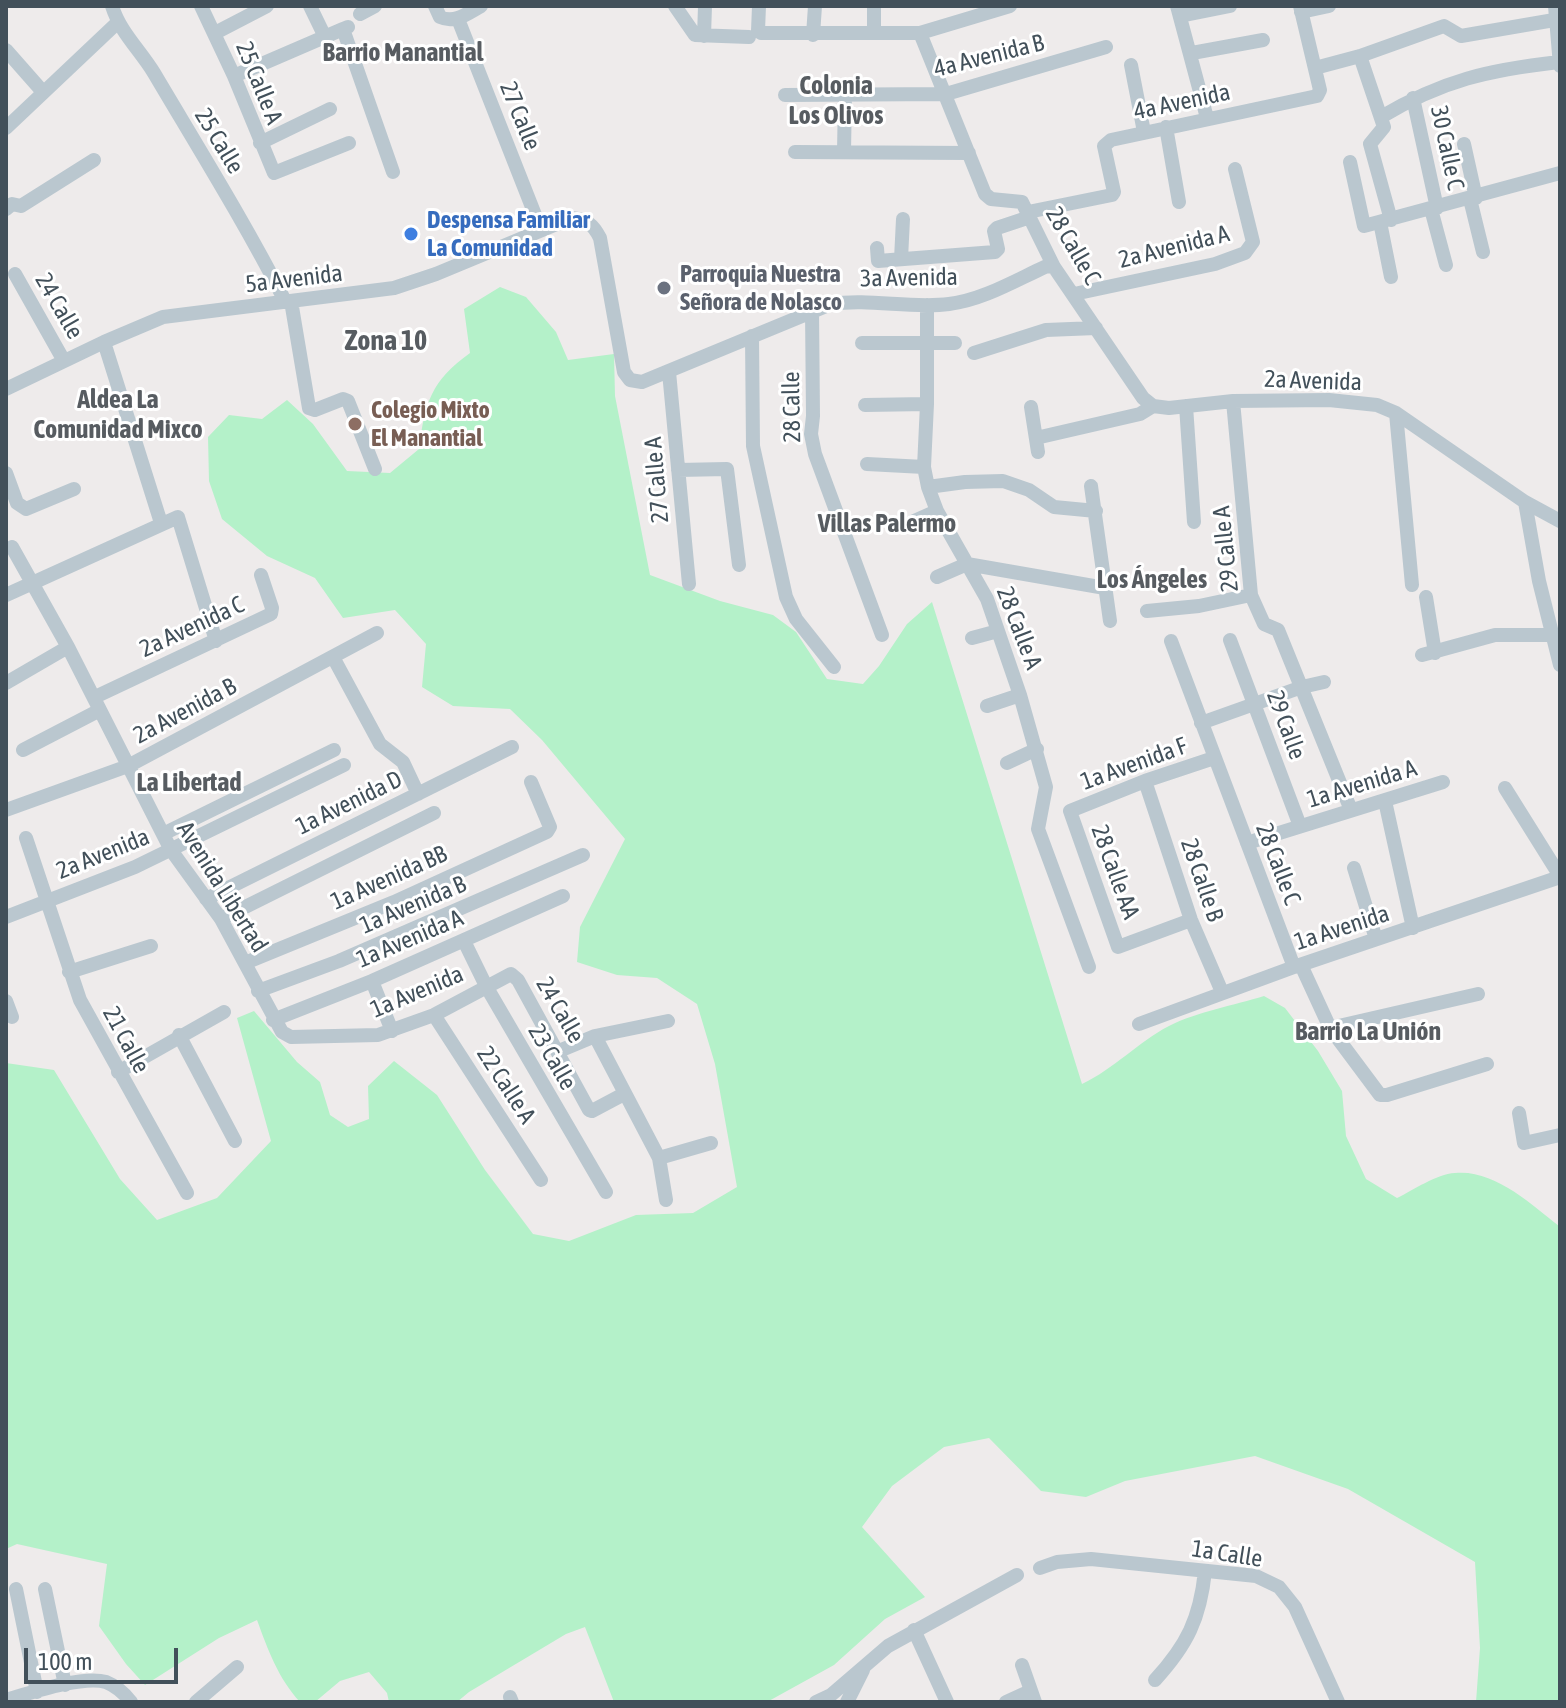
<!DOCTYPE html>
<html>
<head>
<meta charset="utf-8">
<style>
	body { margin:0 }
	#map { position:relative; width:1566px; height:1708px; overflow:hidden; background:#eeebeb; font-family:"Asap Condensed",sans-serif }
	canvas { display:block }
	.frame { position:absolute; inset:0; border:8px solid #42505a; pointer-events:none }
	.scale { position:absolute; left:24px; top:1648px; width:154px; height:36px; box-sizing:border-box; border:4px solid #42505a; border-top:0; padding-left:10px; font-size:24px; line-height:28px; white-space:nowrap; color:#42505a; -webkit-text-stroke:6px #fff; paint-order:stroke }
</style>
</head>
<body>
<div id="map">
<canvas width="1566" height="1708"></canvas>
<div class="frame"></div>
<div class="scale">100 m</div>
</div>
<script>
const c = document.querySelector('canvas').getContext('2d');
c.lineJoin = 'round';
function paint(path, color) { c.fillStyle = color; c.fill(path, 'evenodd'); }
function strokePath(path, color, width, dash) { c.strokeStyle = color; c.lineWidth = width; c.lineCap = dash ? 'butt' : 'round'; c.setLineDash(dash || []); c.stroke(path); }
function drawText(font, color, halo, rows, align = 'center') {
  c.font = font + ' "Asap Condensed",sans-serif'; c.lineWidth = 6; c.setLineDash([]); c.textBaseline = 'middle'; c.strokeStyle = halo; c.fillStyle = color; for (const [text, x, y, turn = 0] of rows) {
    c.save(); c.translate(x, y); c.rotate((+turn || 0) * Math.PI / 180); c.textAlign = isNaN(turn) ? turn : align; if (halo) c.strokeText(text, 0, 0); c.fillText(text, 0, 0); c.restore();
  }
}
paint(new Path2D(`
	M 500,287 L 526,297 L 556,332 L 568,360 L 614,354 L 615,396 L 650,575 L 720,601 L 773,615 L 796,632 L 827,679 L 863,684 L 879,666 L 907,624 L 932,602 L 1082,1084 C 1114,1069 1138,1042 1169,1026 C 1196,1012 1235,1005 1264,996 L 1285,1008 L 1318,1051 L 1342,1091 L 1346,1136 L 1366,1179 L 1397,1198 C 1414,1190 1436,1174 1455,1173 C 1494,1169 1531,1204 1559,1226 L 1560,1702 L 1476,1702 L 1480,1648 L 1475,1562 L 1348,1489 L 1255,1456 L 1125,1481 L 1086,1497 L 1041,1491 L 989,1438 L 944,1447 L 892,1486 L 862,1527 L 925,1597 L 885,1619 L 834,1665 L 767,1702 L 614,1702 L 585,1627 L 566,1634 L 469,1692 L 457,1702 L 389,1702 L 387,1693 L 369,1672 L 340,1681 L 315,1702 L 300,1702 C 278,1678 268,1650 257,1620 L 219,1638 L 145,1685 L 126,1664 L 99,1626 L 107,1564 L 17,1544 L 6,1549 L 6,1063 L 54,1070 L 120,1179 L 157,1220 L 217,1198 L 271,1141 L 237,1018 L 254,1011 L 297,1062 L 320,1082 L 330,1115 L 348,1127 L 369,1119 L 368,1086 L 394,1061 L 437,1095 L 485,1170 L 533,1234 L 569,1241 L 636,1215 L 693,1213 L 737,1187 L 715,1064 L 697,1004 L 657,978 L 617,975 L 577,962 L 580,927 L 625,839 L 542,740 L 510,709 L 453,706 L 422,687 L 426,644 L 395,610 L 343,618 L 315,578 L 267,556 L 222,519 L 209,481 L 208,437 L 229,415 L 262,419 L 287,400 L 313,424 L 347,471 L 390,473 L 419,449 C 425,402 431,381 470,353 L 464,309 Z`), '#b4f1c9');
strokePath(new Path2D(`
	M 112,6 C 120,32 140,50 154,73 C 199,149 245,223 285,301
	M 201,6 L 234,76 L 274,173 L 349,143
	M 310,6 L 325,37
	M 435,6 L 440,17 C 455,24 468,13 481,6
	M 675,6 L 695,35 L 749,37
	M 759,6 L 758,31 L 761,33 L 920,33 L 1010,6
	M 1177,6 L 1207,118
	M 1555,6 L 1560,66
	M 1301,12 L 1329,6
	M 360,14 L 375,6
	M 1180,16 L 1230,6
	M 458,19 L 541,230
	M 348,27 L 343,29 L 393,172
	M 215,33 L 267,6
	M 874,33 L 874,6
	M 920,33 L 985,194 L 991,199 L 1022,202 L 1054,267 L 1143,398 L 1153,406
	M 813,35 L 815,6
	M 704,36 L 705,6
	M 6,50 L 43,92
	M 1192,53 L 1263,40
	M 1360,56 L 1384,127 L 1370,144 L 1391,220
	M 1131,65 L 1144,132
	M 1315,68 L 1360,56 L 1444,26 L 1461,36 L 1560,19
	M 234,76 L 343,29
	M 785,95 L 946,94 L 1106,47
	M 1413,98 L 1437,208
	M 1381,117 C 1443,80 1489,70 1559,62
	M 1166,127 L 1179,202
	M 6,128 L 117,23
	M 260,143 L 330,109
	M 1464,144 L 1476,198
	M 795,152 L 969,153
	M 844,152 L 845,95
	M 1350,162 L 1364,226 L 1560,173
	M 1470,199 L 1483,252
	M 6,209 L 12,204 L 21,206 L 94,160
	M 1431,209 L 1446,265
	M 1028,212 L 1112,195 L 1114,192 L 1104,146 L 1111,140 L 1317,96 L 1320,90 L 1300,6
	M 1380,222 L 1391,277
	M 877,248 L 878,261 L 995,252 L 998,249 L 994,231 L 997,228 L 1030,217
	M 901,259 L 903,219
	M 15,274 L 64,361
	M 1074,294 L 1215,264 L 1245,253 L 1253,242 L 1235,169
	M 291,301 L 309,408 L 315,410 L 343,399 L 348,401 L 375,469
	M 927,305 L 927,404 L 924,467 L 928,487 L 937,511 L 987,599 L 1020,695 L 1046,787 L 1038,829 L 1089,967
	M 812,310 L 813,416 L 811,434 L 815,454 L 882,635
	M 752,336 L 753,446 L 786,597 L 796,619 L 834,667
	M 104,342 L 161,523
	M 862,343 L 955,343
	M 974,353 L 1046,330 L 1096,328
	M 669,372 L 689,584
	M 6,389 L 104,342 L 163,317 L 394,288 L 436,274 L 571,218 C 586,219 593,224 600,238 L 624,372 L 630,380 L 642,382 L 831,304 C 870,298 910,309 949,304 C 983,300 1016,280 1047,266 L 1054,267
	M 1233,401 L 1251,595 L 1264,624 L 1278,630 L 1351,810
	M 865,405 L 927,404
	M 1186,406 L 1194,522
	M 1031,407 L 1038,452
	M 1396,413 L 1412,585
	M 1036,438 L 1140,414 L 1153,406 L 1169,408 L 1233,401 L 1329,400 L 1377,405 L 1396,413 L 1525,502 L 1560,521
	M 867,464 L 924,467
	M 678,470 L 727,469 L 739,565
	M 6,473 L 17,503 L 26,509 L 74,489
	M 1091,486 L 1110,621
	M 928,487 L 965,482 L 1003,481 L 1029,490 L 1054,507 L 1096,511
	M 1525,502 L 1539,581 L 1560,665
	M 910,523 L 937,511
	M 12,547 L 68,647 L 171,850 L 221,919 L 282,1032 L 291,1037 L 378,1035 L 434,1015 L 511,974 L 518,980 L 589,1110 L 592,1111 L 624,1094
	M 937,577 L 967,564 L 1105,588
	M 6,595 L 178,517 L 216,641
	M 1426,597 L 1435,653
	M 1147,611 L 1199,606 L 1251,595
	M 972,638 L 998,631
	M 1230,640 L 1300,826
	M 1171,641 L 1294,967
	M 1422,655 L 1495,635 L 1553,635
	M 333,657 L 380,744 L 403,762 L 418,794
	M 6,683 L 68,647
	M 95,697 L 271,614 L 272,608 L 261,575
	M 987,706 L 1020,695
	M 1201,723 L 1302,687 L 1324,682
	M 23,750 L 100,710
	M 1007,763 L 1037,749
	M 1145,781 L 1191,920 L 1222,992
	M 1505,788 L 1560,876
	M 1385,801 L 1413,928
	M 6,810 L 128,766 L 377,633
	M 163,834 L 334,750
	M 26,838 L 80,1000 L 187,1193
	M 1247,843 L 1443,782
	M 1354,868 L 1376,939
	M 206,899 L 512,747
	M 6,917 L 135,867 L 344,765
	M 221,919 L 434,813
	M 1191,920 L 1118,947 L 1070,811 L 1145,781 L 1214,758
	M 464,941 L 486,986 L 606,1192
	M 245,963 L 394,902 L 547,832 L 550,827 L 531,782
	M 1301,965 L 1330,1028 L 1380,1095 L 1387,1095 L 1487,1064
	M 69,972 L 151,946
	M 372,981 L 392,1031
	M 258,991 L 339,961 L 583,855
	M 6,1001 L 12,1017
	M 434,1015 L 541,1180
	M 273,1020 L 372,981 L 563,896
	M 1139,1024 L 1294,967 L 1560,877
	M 1330,1028 L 1478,994
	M 179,1035 L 235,1141
	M 595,1036 L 659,1158 L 711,1143
	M 559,1051 L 595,1036 L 668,1021
	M 118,1072 L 224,1012
	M 1519,1113 L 1524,1143 L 1560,1135
	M 659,1158 L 666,1200
	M 1040,1568 L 1057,1562 L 1091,1559 L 1256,1576 L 1279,1587 L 1295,1607 L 1338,1702
	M 16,1589 L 37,1692
	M 45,1589 L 65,1685
	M 914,1630 L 947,1702
	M 1022,1665 L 1035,1702
	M 1155,1680 C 1187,1645 1200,1619 1205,1571
	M 510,1697 L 512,1702
	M 6,1700 C 30,1693 83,1675 106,1682 C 116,1686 125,1694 131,1702
	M 196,1702 L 237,1667
	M 816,1702 L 831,1695 L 888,1646 L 1017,1575
	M 847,1702 L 863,1670
	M 1006,1702 L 1030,1691`), '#bac7cf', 14);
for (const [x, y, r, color] of [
	[411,234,8,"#3f7fe0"],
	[664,288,8,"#6b7280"],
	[355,424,8,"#8d6e63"]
]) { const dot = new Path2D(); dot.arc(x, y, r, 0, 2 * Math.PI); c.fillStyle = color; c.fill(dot); strokePath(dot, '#fff', 3); }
drawText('24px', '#42505a', '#fff', [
	["4a Avenida B",989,56,-14],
	["25 Calle A",259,83,68],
	["4a Avenida",1182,102,-12],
	["27 Calle",520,116,68],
	["25 Calle",219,141,59],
	["30 Calle C",1447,148,78],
	["28 Calle C",1073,246,60],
	["2a Avenida A",1174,247,-14],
	["3a Avenida",909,278,-1],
	["5a Avenida",294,279,-7],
	["24 Calle",59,306,60],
	["2a Avenida",1313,381,2],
	["28 Calle",792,407,-91],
	["27 Calle A",657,480,-95],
	["29 Calle A",1226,549,-96],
	["2a Avenida C",192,627,-25],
	["28 Calle A",1019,628,69],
	["2a Avenida B",185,711,-28],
	["29 Calle",1286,725,70],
	["1a Avenida F",1134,764,-20],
	["1a Avenida A",1362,784,-17],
	["1a Avenida D",349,803,-26],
	["2a Avenida",103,854,-22],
	["28 Calle C",1278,864,69],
	["28 Calle AA",1115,872,70],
	["1a Avenida BB",389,878,-24],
	["28 Calle B",1202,880,71],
	["Avenida Libertad",222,887,58],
	["1a Avenida B",413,905,-23],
	["1a Avenida",1342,928,-18],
	["1a Avenida A",410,939,-23],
	["1a Avenida",417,992,-23],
	["24 Calle",560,1010,60],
	["21 Calle",126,1040,62],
	["23 Calle",552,1057,60],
	["22 Calle A",506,1085,57],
	["1a Calle",1227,1554,9]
]);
drawText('bold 24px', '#366cbe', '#fff', [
	["Despensa Familiar",427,220],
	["La Comunidad",427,248]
], 'left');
drawText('bold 24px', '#5b616d', '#fff', [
	["Parroquia Nuestra",680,274],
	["Señora de Nolasco",680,302]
], 'left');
drawText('bold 24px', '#785e54', '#fff', [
	["Colegio Mixto",371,410],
	["El Manantial",371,438]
], 'left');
drawText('bold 26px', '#575c61', '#fff', [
	["Barrio Manantial",403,53],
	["Colonia",836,86],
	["Los Olivos",836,116],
	["Aldea La",118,400],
	["Comunidad Mixco",118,430],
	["Villas Palermo",887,524],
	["Los Ángeles",1152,580],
	["La Libertad",189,783],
	["Barrio La Unión",1368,1032]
]);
drawText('bold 28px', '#575c61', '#fff', [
	["Zona 10",386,341]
]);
</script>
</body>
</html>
